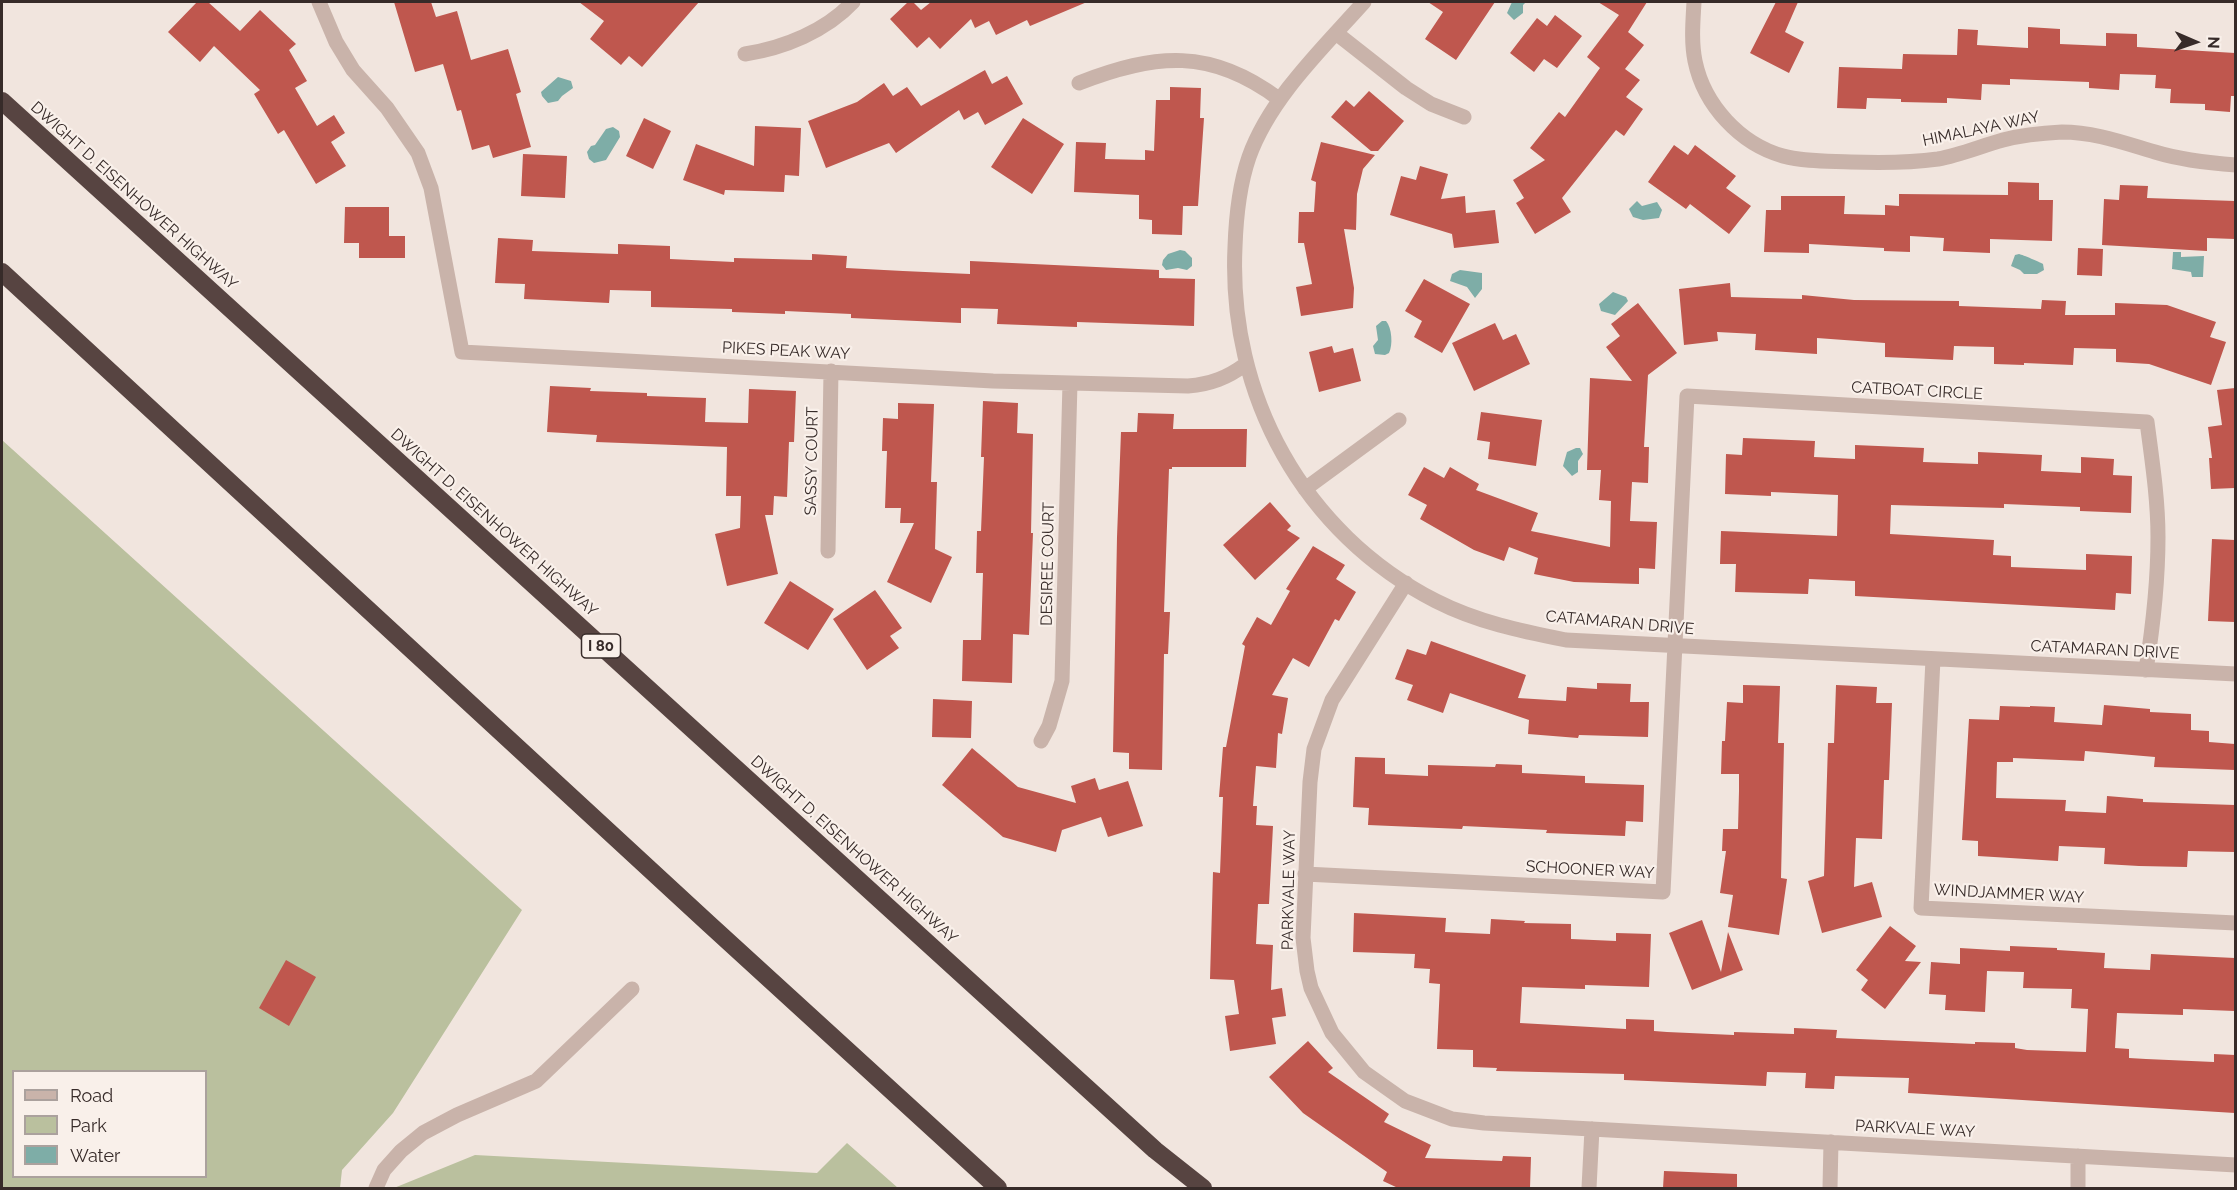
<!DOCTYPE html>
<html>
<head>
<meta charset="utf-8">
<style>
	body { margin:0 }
	#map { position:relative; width:2237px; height:1190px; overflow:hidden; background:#f1e5de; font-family:Raleway,sans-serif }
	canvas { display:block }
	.frame { position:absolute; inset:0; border:3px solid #372b29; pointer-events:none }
	.legend { position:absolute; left:12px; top:1070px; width:195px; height:108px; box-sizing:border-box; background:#f9f0ea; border:2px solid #aba19d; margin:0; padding:8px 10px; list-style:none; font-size:18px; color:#372b29 }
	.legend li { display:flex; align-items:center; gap:12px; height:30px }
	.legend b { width:30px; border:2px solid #aba19d }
	.north { position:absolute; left:2165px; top:12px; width:60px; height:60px; -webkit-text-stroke:4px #f9f0ea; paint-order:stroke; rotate:92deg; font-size:16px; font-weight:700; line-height:24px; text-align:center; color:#372b29 }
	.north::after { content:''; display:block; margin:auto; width:21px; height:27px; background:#372b29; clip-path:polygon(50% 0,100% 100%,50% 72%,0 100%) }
</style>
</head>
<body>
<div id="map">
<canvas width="2237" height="1190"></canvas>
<div class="frame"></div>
<ul class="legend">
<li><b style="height:8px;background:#c9b3aa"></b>Road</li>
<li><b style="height:16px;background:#bac09e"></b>Park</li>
<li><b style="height:16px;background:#7eada7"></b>Water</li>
</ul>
<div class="north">N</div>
</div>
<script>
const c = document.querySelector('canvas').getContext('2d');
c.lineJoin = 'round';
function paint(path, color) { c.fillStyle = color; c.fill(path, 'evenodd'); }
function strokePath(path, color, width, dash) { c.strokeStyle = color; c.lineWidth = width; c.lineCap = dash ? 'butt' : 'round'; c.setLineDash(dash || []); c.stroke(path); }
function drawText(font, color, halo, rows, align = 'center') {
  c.font = font + ' Raleway,sans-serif'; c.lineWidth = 4.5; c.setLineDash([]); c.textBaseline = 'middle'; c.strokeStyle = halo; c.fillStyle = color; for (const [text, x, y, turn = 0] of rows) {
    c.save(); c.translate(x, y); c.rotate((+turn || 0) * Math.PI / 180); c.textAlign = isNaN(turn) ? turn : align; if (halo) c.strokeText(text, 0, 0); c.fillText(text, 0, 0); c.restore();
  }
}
paint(new Path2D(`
	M 2,440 L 522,910 L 393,1113 L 342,1170 L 340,1188 L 2,1188 ZM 14,1072 L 206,1072 L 206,1176 L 14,1176 Z
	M 847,1143 L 898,1188 L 394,1188 L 475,1155 L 817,1173 Z`), '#bac09e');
paint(new Path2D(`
	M 1512,2 L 1526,2 L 1523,5 L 1523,13 L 1514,20 L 1507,13 Z
	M 558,77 L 571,81 L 573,88 L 562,96 L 558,101 L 548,103 L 542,96 L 541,92 Z
	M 613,127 L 619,131 L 620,137 L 606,160 L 594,163 L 589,159 L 587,152 L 591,146 L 595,145 L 606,129 Z
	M 1637,201 L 1642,206 L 1657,202 L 1662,210 L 1659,218 L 1643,220 L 1633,217 L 1629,209 Z
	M 1180,250 L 1185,251 L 1192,258 L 1192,266 L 1187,270 L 1178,268 L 1166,270 L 1162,265 L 1163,260 L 1168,254 Z
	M 2173,252 L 2181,252 L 2181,257 L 2204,256 L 2203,277 L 2192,277 L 2191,272 L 2172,269 Z
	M 2019,254 C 2023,255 2040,262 2043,264 L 2044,270 L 2037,274 L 2024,274 L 2020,270 L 2011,266 L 2015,255 Z
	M 1460,270 L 1482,273 L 1482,289 L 1475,298 L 1467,287 L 1450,281 L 1452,274 Z
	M 1613,292 L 1626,297 L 1628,301 L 1615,315 L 1601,311 L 1599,304 Z
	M 1382,321 L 1386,321 C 1392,328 1393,345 1389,353 L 1385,355 L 1375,354 L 1373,346 L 1378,340 L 1376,326 Z
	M 1576,448 L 1580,448 L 1583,454 L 1578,461 L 1578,472 L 1572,476 L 1563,466 L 1567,452 Z`), '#7eada7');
paint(new Path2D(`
	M 197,2 L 208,2 L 240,31 L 260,10 L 296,44 L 289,50 L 307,81 L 295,88 L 317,126 L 334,115 L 345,133 L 331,142 L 346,166 L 316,184 L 284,130 L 278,134 L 254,94 L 260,90 L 214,46 L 200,62 L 168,32 Z
	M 394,2 L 431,2 L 436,17 L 457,11 L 471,60 L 508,49 L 521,92 L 516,94 L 531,147 L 493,158 L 489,145 L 472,150 L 461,110 L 457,111 L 443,64 L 415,72 Z
	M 579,2 L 699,2 L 642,67 L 629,56 L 621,65 L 590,39 L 604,21 Z
	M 908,2 L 913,2 L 921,10 L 931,2 L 1087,2 L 1030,26 L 1027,20 L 996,35 L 989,21 L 975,28 L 971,19 L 940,49 L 929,37 L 917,48 L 890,19 Z
	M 1428,2 L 1495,2 L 1456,60 L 1425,39 L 1443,12 Z
	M 1598,2 L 1647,2 L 1628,32 L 1644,45 L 1625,69 L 1640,80 L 1626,97 L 1643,109 L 1624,136 L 1616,130 L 1562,198 L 1571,212 L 1535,234 L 1516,203 L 1524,198 L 1513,180 L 1545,160 L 1530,148 L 1559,112 L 1565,117 L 1600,68 L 1587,57 L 1619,15 Z
	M 1776,2 L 1798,2 L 1785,32 L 1804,42 L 1789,73 L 1750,53 Z
	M 1555,15 L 1582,36 L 1557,68 L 1544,59 L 1534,72 L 1510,53 L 1537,18 L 1547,26 Z
	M 2028,27 L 2060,29 L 2060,44 L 2106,46 L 2106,33 L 2137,34 L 2137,47 L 2235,53 L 2235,96 L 2231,96 L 2230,112 L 2205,110 L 2205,104 L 2170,103 L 2171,89 L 2155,88 L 2156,75 L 2120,74 L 2119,90 L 2089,88 L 2089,82 L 2010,79 L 2010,85 L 1982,84 L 1981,100 L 1947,98 L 1947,103 L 1901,102 L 1901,99 L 1867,98 L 1866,109 L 1837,108 L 1839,67 L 1902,69 L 1903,54 L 1957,55 L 1958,29 L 1978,30 L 1977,45 L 2028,48 Z
	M 985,70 L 992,84 L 1007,76 L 1023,104 L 985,125 L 978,112 L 964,120 L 959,110 L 896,153 L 889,143 L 826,168 L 808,121 L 857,102 L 884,83 L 893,96 L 907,87 L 921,106 Z
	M 1170,87 L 1201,88 L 1200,118 L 1204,118 L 1198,206 L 1183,206 L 1182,235 L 1152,234 L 1152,220 L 1139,219 L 1139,195 L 1074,192 L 1076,142 L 1106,143 L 1105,159 L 1145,160 L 1145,150 L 1154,151 L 1156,100 L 1170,100 Z
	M 1369,91 L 1404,121 L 1378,151 L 1371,151 L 1331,117 L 1346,100 L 1354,107 Z
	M 644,118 L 671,131 L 653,169 L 626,156 Z
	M 1023,118 L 1064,144 L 1032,194 L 991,167 Z
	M 755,126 L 801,128 L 799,176 L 785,175 L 784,192 L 725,190 L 724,195 L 683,180 L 696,144 L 754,166 Z
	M 1321,142 L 1375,155 L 1363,169 L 1357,194 L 1356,230 L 1344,229 L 1354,288 L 1353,308 L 1301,316 L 1296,287 L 1312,284 L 1304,243 L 1298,243 L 1299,212 L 1314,212 L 1316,182 L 1311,180 Z
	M 1674,145 L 1688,155 L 1695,145 L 1736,176 L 1726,188 L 1751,206 L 1729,234 L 1690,204 L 1686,209 L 1648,182 Z
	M 523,154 L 567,156 L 565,198 L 521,196 Z
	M 1420,166 L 1448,174 L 1441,199 L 1465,196 L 1466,213 L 1495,210 L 1499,243 L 1454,248 L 1452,234 L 1390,215 L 1401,176 L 1416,180 Z
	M 2008,182 L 2039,183 L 2039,200 L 2053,200 L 2052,241 L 1990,239 L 1990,253 L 1943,251 L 1944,238 L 1910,236 L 1910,252 L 1884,251 L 1884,248 L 1809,244 L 1809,253 L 1764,252 L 1766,210 L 1781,210 L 1781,196 L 1845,196 L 1844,214 L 1885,215 L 1885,205 L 1899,206 L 1899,194 L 2008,195 Z
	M 2120,185 L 2148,186 L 2147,198 L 2235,201 L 2235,239 L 2207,238 L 2207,251 L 2102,245 L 2104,199 L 2119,200 Z
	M 345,207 L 389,207 L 389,236 L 405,236 L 405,258 L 359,258 L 359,243 L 344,243 Z
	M 498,238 L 533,240 L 532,251 L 618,254 L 618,244 L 670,246 L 670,259 L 734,262 L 734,258 L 812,260 L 812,254 L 847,256 L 846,268 L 903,271 L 970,274 L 970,261 L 1159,270 L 1159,278 L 1195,279 L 1194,326 L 1077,322 L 1077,327 L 997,324 L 998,309 L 961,308 L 961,323 L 851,318 L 851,314 L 785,311 L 785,314 L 732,312 L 732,309 L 651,307 L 651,291 L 610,290 L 609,303 L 524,299 L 525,284 L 495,283 Z
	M 2078,248 L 2103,249 L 2102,276 L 2077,275 Z
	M 1424,279 L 1470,304 L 1442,353 L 1414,337 L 1422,321 L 1405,311 Z
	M 1730,283 L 1731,297 L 1802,299 L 1802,295 L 1854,300 L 1959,301 L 1959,306 L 2041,309 L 2042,300 L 2066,301 L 2065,315 L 2115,315 L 2115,303 L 2167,305 L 2216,322 L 2210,337 L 2226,342 L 2211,385 L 2149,364 L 2116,362 L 2116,349 L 2074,348 L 2073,365 L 2024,363 L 2024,365 L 1994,364 L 1994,347 L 1954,346 L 1953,360 L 1885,357 L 1885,343 L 1817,338 L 1817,354 L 1755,350 L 1756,334 L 1717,332 L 1718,341 L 1684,345 L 1679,289 Z
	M 1638,303 L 1677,353 L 1648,375 L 1644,447 L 1649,447 L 1648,483 L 1632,482 L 1630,521 L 1657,522 L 1655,569 L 1639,568 L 1639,584 L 1574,582 L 1534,574 L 1538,558 L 1509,547 L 1504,561 L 1474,550 L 1420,519 L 1427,505 L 1408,495 L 1424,467 L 1444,478 L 1450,467 L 1479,484 L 1476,490 L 1538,513 L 1531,531 L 1610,547 L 1611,501 L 1599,500 L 1601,470 L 1587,470 L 1590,378 L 1632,381 L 1606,347 L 1620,336 L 1611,324 Z
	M 1495,323 L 1503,340 L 1516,334 L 1530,364 L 1474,391 L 1452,343 Z
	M 1332,346 L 1334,353 L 1353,348 L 1361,381 L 1319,392 L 1309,352 Z
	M 550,386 L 591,388 L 590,391 L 647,393 L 647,396 L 706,398 L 705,422 L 748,423 L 749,389 L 796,391 L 794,442 L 789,442 L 787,497 L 774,496 L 773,515 L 765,515 L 778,574 L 727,586 L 715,534 L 740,528 L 741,496 L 726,496 L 727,447 L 596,442 L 597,435 L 547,432 Z
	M 2235,388 L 2235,488 L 2211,489 L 2209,458 L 2212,458 L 2208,427 L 2222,425 L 2217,390 Z
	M 983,401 L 1018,403 L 1017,433 L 1033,434 L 1031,533 L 1033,533 L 1029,635 L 1013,634 L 1012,683 L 962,681 L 963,640 L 981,640 L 983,573 L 976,573 L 977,531 L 981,531 L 984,457 L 981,457 Z
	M 898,403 L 934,404 L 931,482 L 937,482 L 935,549 L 952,557 L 931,603 L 887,582 L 914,523 L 900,523 L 901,508 L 885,508 L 887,451 L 882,451 L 883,418 L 898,419 Z
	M 1481,412 L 1542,420 L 1536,466 L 1488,459 L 1490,442 L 1477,440 Z
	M 1138,413 L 1174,414 L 1173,429 L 1247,429 L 1246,467 L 1172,467 L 1172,469 L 1169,469 L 1164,612 L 1170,612 L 1168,654 L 1164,654 L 1162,770 L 1129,769 L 1129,753 L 1113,752 L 1117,537 L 1121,432 L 1137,432 Z
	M 1743,438 L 1815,441 L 1814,457 L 1855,459 L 1855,445 L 1924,448 L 1923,462 L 1978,464 L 1978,452 L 2042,455 L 2041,471 L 2081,473 L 2081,457 L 2114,459 L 2113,475 L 2132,476 L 2131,513 L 2080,511 L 2080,507 L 2004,504 L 2004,508 L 1891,505 L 1890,534 L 1994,540 L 1993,555 L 2011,556 L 2011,567 L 2086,570 L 2086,554 L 2132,556 L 2131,594 L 2116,593 L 2115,610 L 1855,596 L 1855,581 L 1809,579 L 1808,594 L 1735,592 L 1736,564 L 1720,564 L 1721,531 L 1837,536 L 1838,495 L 1771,492 L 1771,496 L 1725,494 L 1726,454 L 1742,455 Z
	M 1270,502 L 1291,526 L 1287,530 L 1300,538 L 1255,580 L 1223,545 Z
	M 2212,539 L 2235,540 L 2235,622 L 2208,621 Z
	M 1313,546 L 1345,565 L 1336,579 L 1356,592 L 1339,621 L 1335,619 L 1309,667 L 1293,658 L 1272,695 L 1288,698 L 1282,734 L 1278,733 L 1276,768 L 1256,766 L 1253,806 L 1257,806 L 1256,825 L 1273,826 L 1269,904 L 1258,904 L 1256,944 L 1273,945 L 1271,990 L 1282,988 L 1286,1016 L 1272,1018 L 1276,1044 L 1230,1051 L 1225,1016 L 1239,1014 L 1234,980 L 1210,979 L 1213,872 L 1220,873 L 1223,797 L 1219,797 L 1223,747 L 1226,747 L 1245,646 L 1242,644 L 1257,617 L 1271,625 L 1290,591 L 1286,589 Z
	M 790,581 L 834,609 L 808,650 L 764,623 Z
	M 875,590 L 902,628 L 890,636 L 899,648 L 867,670 L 833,619 Z
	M 1431,641 L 1526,675 L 1518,698 L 1566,701 L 1567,687 L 1597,689 L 1597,683 L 1631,684 L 1630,702 L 1649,702 L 1648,737 L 1579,735 L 1578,738 L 1528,734 L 1529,720 L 1450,693 L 1443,713 L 1407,700 L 1413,685 L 1395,679 L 1407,649 L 1426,655 Z
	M 1743,685 L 1780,686 L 1778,743 L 1784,743 L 1781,878 L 1787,879 L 1779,935 L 1728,927 L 1733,895 L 1720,893 L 1726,851 L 1722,851 L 1723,829 L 1738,829 L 1739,791 L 1739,774 L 1721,774 L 1722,741 L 1725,741 L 1727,702 L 1743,703 Z
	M 1836,685 L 1877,687 L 1876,703 L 1892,703 L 1889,780 L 1884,780 L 1882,839 L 1856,838 L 1854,887 L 1872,882 L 1882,917 L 1822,933 L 1808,881 L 1824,876 L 1828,743 L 1834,743 Z
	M 933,699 L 972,701 L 971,738 L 932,737 Z
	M 2104,705 L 2150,709 L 2150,712 L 2191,714 L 2191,730 L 2209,731 L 2209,742 L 2235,744 L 2235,770 L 2154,767 L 2155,757 L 2085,751 L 2084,761 L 2013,758 L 2013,762 L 1997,762 L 1996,798 L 2066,800 L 2065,811 L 2106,813 L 2107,796 L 2143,799 L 2143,802 L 2235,805 L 2235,852 L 2188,851 L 2187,867 L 2139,866 L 2104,864 L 2105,848 L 2059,846 L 2058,861 L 1978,856 L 1978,841 L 1962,840 L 1969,719 L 1999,720 L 2000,706 L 2030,707 L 2030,706 L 2055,707 L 2054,722 L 2102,725 Z
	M 972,748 L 1018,787 L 1076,803 L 1071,786 L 1095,778 L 1099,790 L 1128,781 L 1143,826 L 1108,837 L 1101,817 L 1062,830 L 1056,852 L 1003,837 L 942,785 Z
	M 1355,757 L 1385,758 L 1385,774 L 1428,776 L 1428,765 L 1495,767 L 1496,764 L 1522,765 L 1522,773 L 1585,776 L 1585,783 L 1644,785 L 1643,822 L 1626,821 L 1625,836 L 1546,833 L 1547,830 L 1463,826 L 1462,829 L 1368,825 L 1369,808 L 1353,807 Z
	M 1354,913 L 1446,918 L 1445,932 L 1490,934 L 1491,919 L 1525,921 L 1524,923 L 1571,924 L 1571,939 L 1616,941 L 1616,933 L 1651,934 L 1649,987 L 1585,985 L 1585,989 L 1522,987 L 1520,1023 L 1626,1029 L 1626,1019 L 1654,1020 L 1654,1031 L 1667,1032 L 1734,1035 L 1734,1032 L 1794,1034 L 1794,1028 L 1837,1030 L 1836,1038 L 1975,1044 L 1975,1042 L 2015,1043 L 2015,1048 L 2027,1050 L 2086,1052 L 2088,1009 L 2071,1008 L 2072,989 L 2023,988 L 2024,972 L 1987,971 L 1985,1012 L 1945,1010 L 1946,995 L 1929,994 L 1931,962 L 1960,964 L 1960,948 L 2010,951 L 2010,946 L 2057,948 L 2057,950 L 2105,953 L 2104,968 L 2150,970 L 2151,954 L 2235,958 L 2235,1011 L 2183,1009 L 2183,1015 L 2117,1013 L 2115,1048 L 2129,1049 L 2129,1058 L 2146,1059 L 2214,1062 L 2214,1054 L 2235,1055 L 2235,1113 L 1908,1093 L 1909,1078 L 1835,1076 L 1834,1089 L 1805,1088 L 1806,1073 L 1767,1072 L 1766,1086 L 1624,1080 L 1624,1074 L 1496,1071 L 1497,1068 L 1473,1067 L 1473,1050 L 1437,1049 L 1440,984 L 1429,983 L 1430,969 L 1414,968 L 1415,954 L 1353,952 Z
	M 1702,920 L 1721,972 L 1728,932 L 1743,970 L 1692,990 L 1669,933 Z
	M 1890,926 L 1916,946 L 1905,961 L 1921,962 L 1885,1009 L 1861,990 L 1868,980 L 1856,970 Z
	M 286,960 L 316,977 L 289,1026 L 259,1008 Z
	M 1308,1041 L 1333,1068 L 1328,1072 L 1389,1114 L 1384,1122 L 1431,1145 L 1425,1158 L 1502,1161 L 1503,1156 L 1531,1157 L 1530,1188 L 1398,1188 L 1383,1181 L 1387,1172 L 1303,1113 L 1269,1077 Z
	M 1664,1171 L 1737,1174 L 1737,1188 L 1663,1188 Z`), '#bf574e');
strokePath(new Path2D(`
	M 319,2 L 336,42 L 353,70 L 387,108 L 418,153 L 431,188 L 462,352 L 993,381 L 1188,386 C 1211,384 1227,378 1246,364
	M 1364,2 C 1323,48 1270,98 1249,157 C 1239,186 1236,217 1235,247 C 1228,395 1303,533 1436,601 C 1477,622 1521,631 1566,640 L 2236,674
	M 1694,2 C 1693,21 1691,41 1695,61 C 1704,105 1740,144 1783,156 C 1805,162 1829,161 1851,162 C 1880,163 1909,163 1938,159 C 1960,155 1981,146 2003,140 C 2022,135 2042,133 2062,132 C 2094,132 2124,143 2155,152 C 2181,160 2208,163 2236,165
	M 1336,33 L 1406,88 L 1431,104 L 1464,117
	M 745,54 C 784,48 826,31 853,2
	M 1079,83 C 1156,53 1211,48 1279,99
	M 1305,489 L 1399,420
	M 828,551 L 831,371
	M 1406,583 L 1332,700 L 1314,749 L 1310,782 L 1303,938 L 1307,971 L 1311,988 L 1332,1033 L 1364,1072 L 1405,1101 L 1452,1119 L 1484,1123 L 2236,1165
	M 1933,659 L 1921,908 L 2236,923
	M 1041,741 L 1049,726 L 1062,681 L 1070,383
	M 1305,874 L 1663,892 L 1687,396 L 2147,422 C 2152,460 2158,499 2158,537 C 2158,582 2153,626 2146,670
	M 376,1188 L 384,1170 L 401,1151 L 423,1133 L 457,1115 L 536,1081 L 632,989
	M 1589,1188 L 1592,1129
	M 1830,1188 L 1831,1142
	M 2078,1188 L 2078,1156`), '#c9b3aa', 15);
strokePath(new Path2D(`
	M 2,101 L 1155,1150 L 1203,1188
	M 2,272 L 709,924 L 998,1188`), '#574441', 18);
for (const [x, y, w] of [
	[601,646,39]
]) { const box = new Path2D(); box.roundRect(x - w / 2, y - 12, w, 24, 4.5); c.fillStyle = '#f9f0ea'; c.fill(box); strokePath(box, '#372b29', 1.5); }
drawText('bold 15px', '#372b29', null, [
	["I 80",601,646]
]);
drawText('16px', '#372b29', '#f9f0ea', [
	["HIMALAYA WAY",1981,129,-12],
	["DWIGHT D. EISENHOWER HIGHWAY",134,196,42],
	["PIKES PEAK WAY",786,351,3],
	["CATBOAT CIRCLE",1917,391,3],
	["SASSY COURT",812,461,-89],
	["DWIGHT D. EISENHOWER HIGHWAY",494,523,42],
	["DESIREE COURT",1048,564,-89],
	["CATAMARAN DRIVE",1620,623,5],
	["CATAMARAN DRIVE",2105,650,3],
	["DWIGHT D. EISENHOWER HIGHWAY",854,850,42],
	["SCHOONER WAY",1590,870,3],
	["PARKVALE WAY",1289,890,-89],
	["WINDJAMMER WAY",2009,894,3],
	["PARKVALE WAY",1915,1129,3]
]);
</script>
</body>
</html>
